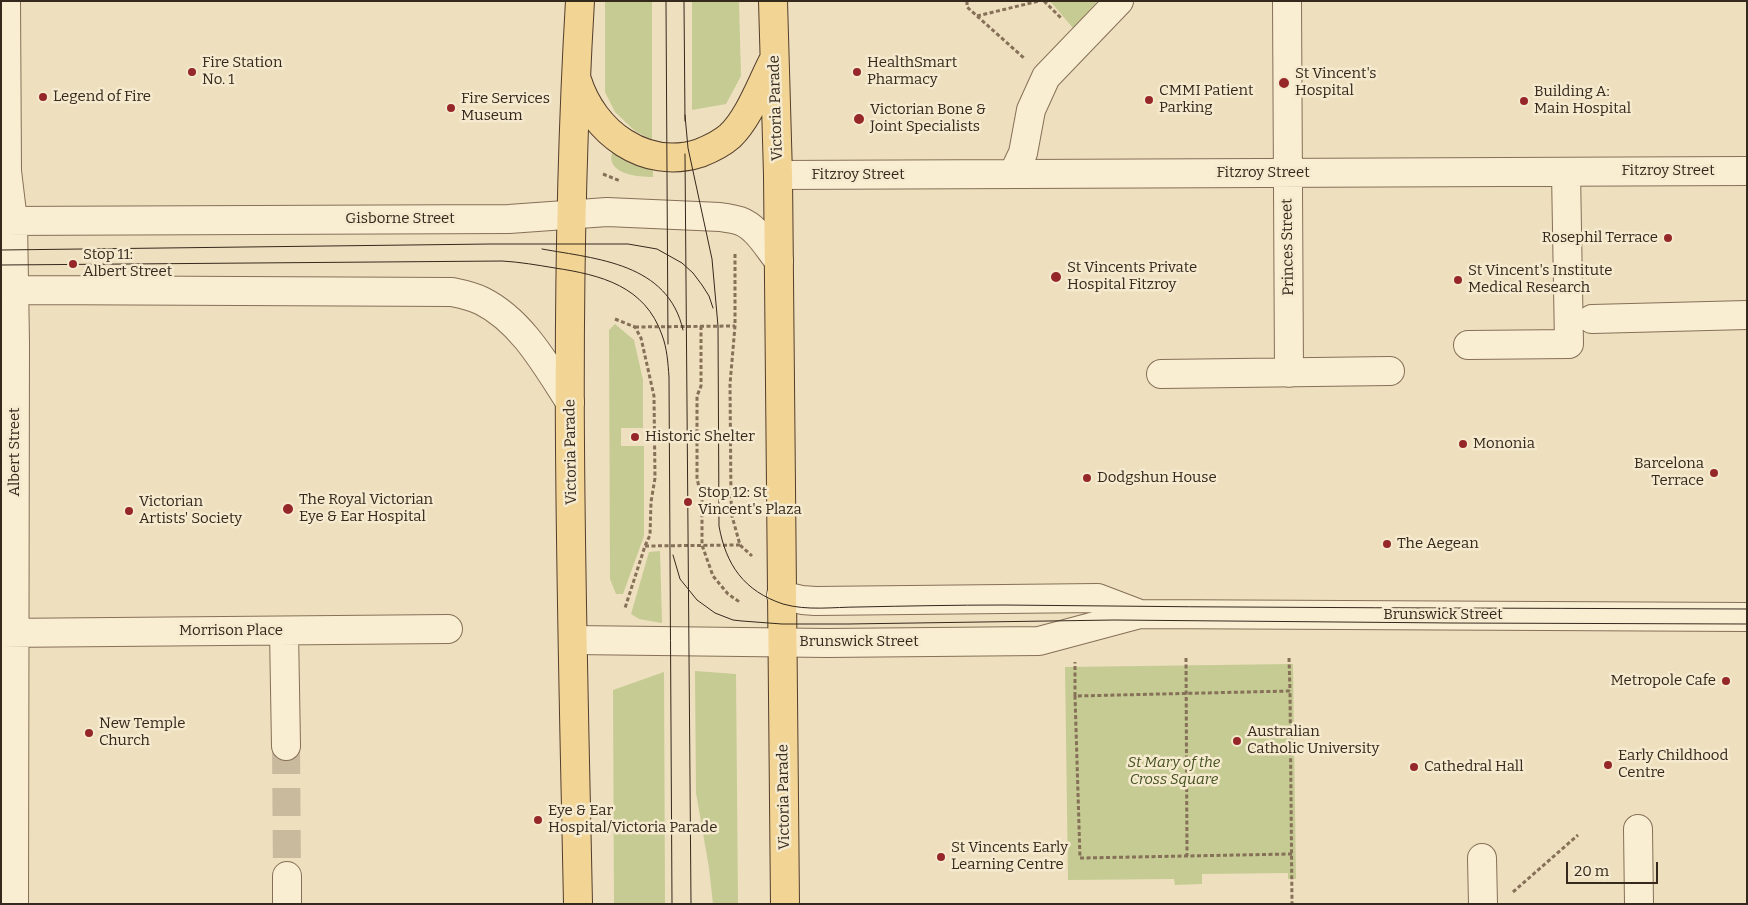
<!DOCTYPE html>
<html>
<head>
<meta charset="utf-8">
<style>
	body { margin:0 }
	#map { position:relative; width:1748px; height:905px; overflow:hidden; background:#eedfbf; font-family:Bitter,serif }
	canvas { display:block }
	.frame { position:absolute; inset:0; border:2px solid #35281c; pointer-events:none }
	.scale { position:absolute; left:1566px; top:862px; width:92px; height:22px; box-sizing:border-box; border:2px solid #35281c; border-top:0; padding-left:6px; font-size:15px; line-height:18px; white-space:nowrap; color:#35281c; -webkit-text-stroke:4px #f5eace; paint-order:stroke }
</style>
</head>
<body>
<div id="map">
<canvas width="1748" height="905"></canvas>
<div class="frame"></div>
<div class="scale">20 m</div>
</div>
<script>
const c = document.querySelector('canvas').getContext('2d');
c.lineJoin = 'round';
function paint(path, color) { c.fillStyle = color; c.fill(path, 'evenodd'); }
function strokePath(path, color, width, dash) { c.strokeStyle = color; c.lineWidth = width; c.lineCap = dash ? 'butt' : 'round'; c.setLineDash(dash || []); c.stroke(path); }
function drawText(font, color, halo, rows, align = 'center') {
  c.font = font + ' Bitter,serif'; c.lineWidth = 5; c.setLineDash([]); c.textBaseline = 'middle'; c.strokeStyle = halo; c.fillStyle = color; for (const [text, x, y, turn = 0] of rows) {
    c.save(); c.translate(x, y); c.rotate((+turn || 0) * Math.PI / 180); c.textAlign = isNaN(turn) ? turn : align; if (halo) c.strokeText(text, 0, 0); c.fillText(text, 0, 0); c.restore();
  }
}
paint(new Path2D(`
	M 605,1 L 652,1 L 652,140 L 635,131 L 615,112 L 605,92 Z
	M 692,1 L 739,1 L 741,76 L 726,104 L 692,110 Z
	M 1050,1 L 1095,1 L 1096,3 L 1073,28 Z
	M 617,150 L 653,168 L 653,177 C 638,177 606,174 612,153 Z
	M 615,324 L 634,340 L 643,380 L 643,428 L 621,428 L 621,446 L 644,446 L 644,536 L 623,594 L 616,594 L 610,579 L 609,330 Z
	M 660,551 L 662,623 L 639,619 L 631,614 L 649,552 Z
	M 1293,664 L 1296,879 L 1288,879 L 1288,873 L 1202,874 L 1202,884 L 1175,885 L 1174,879 L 1068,880 L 1065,667 Z
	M 695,671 L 736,674 L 738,904 L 713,904 L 709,868 L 696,793 Z
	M 664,672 L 665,904 L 614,904 L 613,690 Z`), '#c5cb93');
strokePath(new Path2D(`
	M 286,746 L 287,876`), '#c9ba9e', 28, [28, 14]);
const minor = new Path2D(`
	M 6,1 L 7,171 L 13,221 L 15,343 L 14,904
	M 1287,1 L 1289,373
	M 1013,174 L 1023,153 L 1031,110 L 1046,77 L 1119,1
	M 778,175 L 1747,171
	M 1,221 L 509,219 L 607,212 L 720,217 C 727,218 734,219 740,221 C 757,227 768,248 779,261
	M 1,288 L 27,290 L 452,292 C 462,294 472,296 482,301 C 522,321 546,365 570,402
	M 1592,319 L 1747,315
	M 1468,345 L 1569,344 L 1566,172
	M 1161,374 L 1390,371
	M 781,595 L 802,600 L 815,601 L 1098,598 L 1140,614
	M 284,631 L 286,746
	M 1,633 L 448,629
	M 573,640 L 827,643 L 1039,641 L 1140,614 L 1747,617
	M 1638,829 L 1639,904
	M 1482,858 L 1483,904
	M 287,876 L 287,904`);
const major = new Path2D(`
	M 773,1 L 778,175 L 785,904
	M 577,80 C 593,132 645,171 700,153 C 710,149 721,144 730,136 C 749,118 761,84 773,61
	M 578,904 C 572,603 562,302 580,1`);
strokePath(minor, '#867057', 30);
strokePath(major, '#543e2c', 30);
strokePath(new Path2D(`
	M 967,1 L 967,7 L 1025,59
	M 1044,1 L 1062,19
	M 977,16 L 1039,1
	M 603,174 L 620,181
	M 735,254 L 735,326 L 730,384 L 731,499 L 732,516 L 740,545 L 752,556
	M 615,319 L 635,327 L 641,338 L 654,396 L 655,478 L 651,502 L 650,535 L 645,546 L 625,608
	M 701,326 L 701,386 L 697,396 L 697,478 L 702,501 L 702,545 L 713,576 L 728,594 L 741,603
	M 635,327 L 735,326
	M 645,546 L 740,545
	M 1186,658 L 1187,856
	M 1289,658 L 1290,691
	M 1075,696 L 1075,662
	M 1292,854 L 1080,858 L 1075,696 L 1290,691 L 1292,904
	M 1513,892 L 1578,835`), '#867057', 3, [4, 2.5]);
strokePath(minor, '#f9edd2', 28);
strokePath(major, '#f2d495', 28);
strokePath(new Path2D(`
	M 666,1 L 668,344
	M 684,1 L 685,121
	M 685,115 L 688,148 L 712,259 L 718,326 L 719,526 C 726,565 744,591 783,604 C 807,611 834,607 858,607 C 907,606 955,605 1004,605 C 1251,608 1499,608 1747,609
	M 685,154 L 691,904
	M 542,249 C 597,259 668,263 683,330
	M 1,250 L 490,244 L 628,244 L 657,249 L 682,263 L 693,273 L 702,285 L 709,296 L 713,308
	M 1,265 L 502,261 C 520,262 537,265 555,268 C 601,275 645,286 662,335 C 667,348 668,363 669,377 L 672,904
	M 673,555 L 680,579 L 697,600 L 715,613 L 733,620 L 742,621 L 782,624 L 848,624 L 1114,620 L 1451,623 L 1747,624`), '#35281c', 1);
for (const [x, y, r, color] of [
	[192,72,5,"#952729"],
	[857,72,5,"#952729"],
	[1284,83,6,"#952729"],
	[43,97,5,"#952729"],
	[1149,100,5,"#952729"],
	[1524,101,5,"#952729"],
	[451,108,5,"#952729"],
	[859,119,6,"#952729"],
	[1668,238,5,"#952729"],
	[73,264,5,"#952729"],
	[1056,277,6,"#952729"],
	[1458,280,5,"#952729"],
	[635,437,5,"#952729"],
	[1463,444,5,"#952729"],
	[1714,473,5,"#952729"],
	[1087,478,5,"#952729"],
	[688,502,5,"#952729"],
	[288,509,6,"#952729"],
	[129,511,5,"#952729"],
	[1387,544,5,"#952729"],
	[1726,681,5,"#952729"],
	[89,733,5,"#952729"],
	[1237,741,5,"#952729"],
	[1608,765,5,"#952729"],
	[1414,767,5,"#952729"],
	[538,820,5,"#952729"],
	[941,857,5,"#952729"]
]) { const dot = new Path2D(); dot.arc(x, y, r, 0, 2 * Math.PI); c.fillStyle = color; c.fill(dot); strokePath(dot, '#f5eace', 2); }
drawText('15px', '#35281c', '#f5eace', [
	["Fire Station",202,63],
	["No. 1",202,80],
	["HealthSmart",867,63],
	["Pharmacy",867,80],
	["St Vincent's",1295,74],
	["Hospital",1295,91],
	["CMMI Patient",1159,91],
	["Parking",1159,108],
	["Building A:",1534,92],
	["Main Hospital",1534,109],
	["Legend of Fire",53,97],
	["Fire Services",461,99],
	["Museum",461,116],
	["Victorian Bone &",870,110],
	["Joint Specialists",870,127],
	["Rosephil Terrace",1658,238,"right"],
	["Stop 11:",83,255],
	["Albert Street",83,272],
	["St Vincents Private",1067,268],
	["Hospital Fitzroy",1067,285],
	["St Vincent's Institute",1468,271],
	["Medical Research",1468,288],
	["Historic Shelter",645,437],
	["Mononia",1473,444],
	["Barcelona",1704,464,"right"],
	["Terrace",1704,481,"right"],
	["Dodgshun House",1097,478],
	["Stop 12: St",698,493],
	["Vincent's Plaza",698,510],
	["The Royal Victorian",299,500],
	["Eye & Ear Hospital",299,517],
	["Victorian",139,502],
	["Artists' Society",139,519],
	["The Aegean",1397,544],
	["Metropole Cafe",1716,681,"right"],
	["New Temple",99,724],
	["Church",99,741],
	["Australian",1247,732],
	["Catholic University",1247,749],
	["Early Childhood",1618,756],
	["Centre",1618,773],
	["Cathedral Hall",1424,767],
	["Eye & Ear",548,811],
	["Hospital/Victoria Parade",548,828],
	["St Vincents Early",951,848],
	["Learning Centre",951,865]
], 'left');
drawText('15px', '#35281c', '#f5eace', [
	["Victoria Parade",776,108,-92],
	["Fitzroy Street",1668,171],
	["Fitzroy Street",1263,173],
	["Fitzroy Street",858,175],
	["Gisborne Street",400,219],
	["Princes Street",1288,247,-91],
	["Albert Street",15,452,-90],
	["Victoria Parade",571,452,-91],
	["Brunswick Street",1443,615],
	["Morrison Place",231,631],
	["Brunswick Street",859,642],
	["Victoria Parade",784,797,-91]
]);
drawText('italic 15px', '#465222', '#f5eace', [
	["St Mary of the",1174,763],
	["Cross Square",1174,780]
]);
</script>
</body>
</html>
